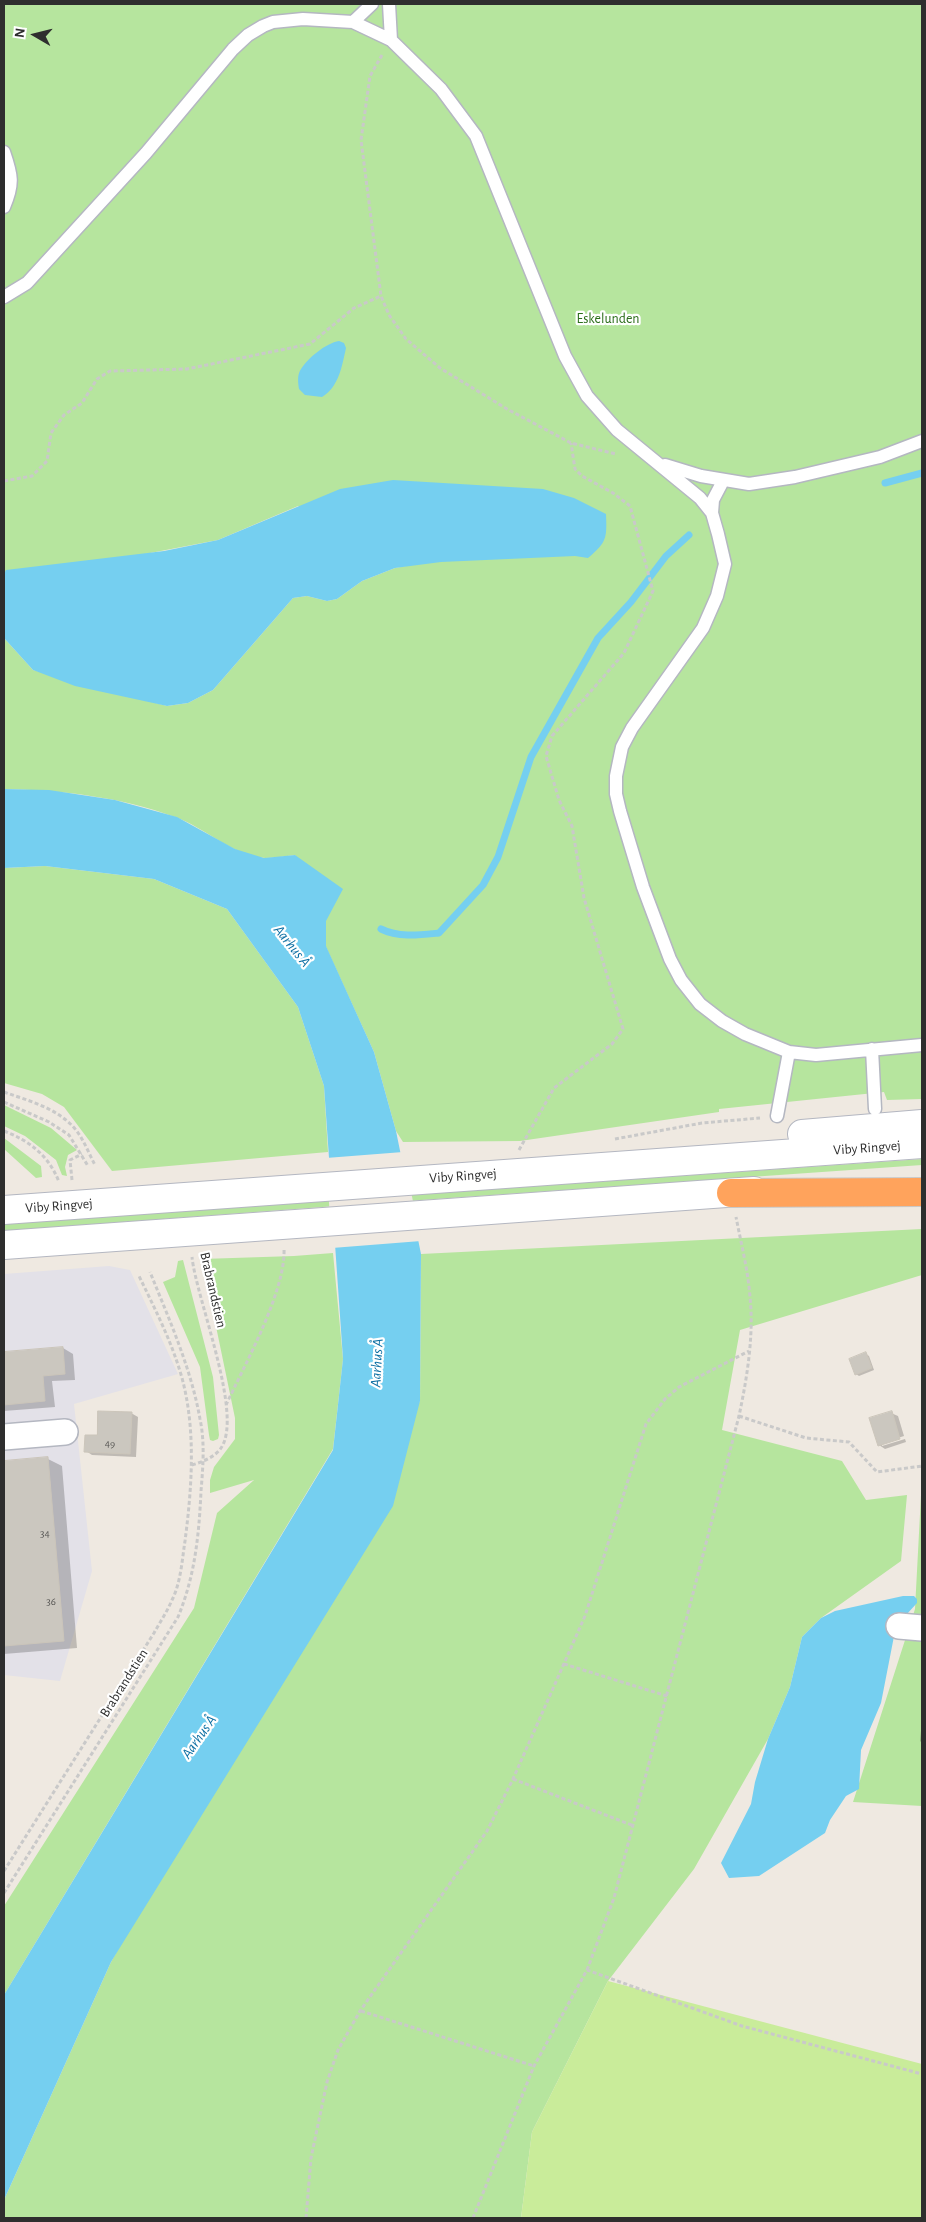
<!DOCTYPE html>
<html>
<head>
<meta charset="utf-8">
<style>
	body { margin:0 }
	#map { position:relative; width:926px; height:2222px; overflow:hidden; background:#efe9e1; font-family:"Alegreya Sans",sans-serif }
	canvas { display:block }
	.frame { position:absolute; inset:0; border:5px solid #2e2e2e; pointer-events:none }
	.north { position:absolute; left:10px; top:10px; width:50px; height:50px; -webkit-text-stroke:4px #fff; paint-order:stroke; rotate:278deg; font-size:14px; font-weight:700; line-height:20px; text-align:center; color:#2e2e2e }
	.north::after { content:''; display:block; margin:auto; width:18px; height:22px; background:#2e2e2e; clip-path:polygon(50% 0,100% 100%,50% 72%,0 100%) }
</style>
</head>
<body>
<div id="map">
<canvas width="926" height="2222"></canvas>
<div class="frame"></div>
<div class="north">N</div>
</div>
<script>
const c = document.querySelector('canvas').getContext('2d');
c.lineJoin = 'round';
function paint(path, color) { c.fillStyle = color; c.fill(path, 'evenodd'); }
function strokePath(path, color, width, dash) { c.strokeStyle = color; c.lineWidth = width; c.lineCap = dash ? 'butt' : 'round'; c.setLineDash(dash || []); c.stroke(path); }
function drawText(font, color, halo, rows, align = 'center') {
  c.font = font + ' "Alegreya Sans",sans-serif'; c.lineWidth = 4.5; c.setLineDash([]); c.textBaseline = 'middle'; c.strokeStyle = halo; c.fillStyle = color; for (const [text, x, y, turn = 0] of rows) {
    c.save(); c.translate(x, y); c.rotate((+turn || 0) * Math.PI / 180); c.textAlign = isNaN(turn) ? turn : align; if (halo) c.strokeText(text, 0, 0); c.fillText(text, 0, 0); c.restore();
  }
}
paint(new Path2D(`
	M 109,1266 L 130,1270 L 178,1374 L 74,1404 L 92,1571 L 60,1681 L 4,1675 L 4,1274 Z`), '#e3e1e8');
paint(new Path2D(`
	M 4,4 L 922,4 L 922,1099 L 887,1100 L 884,1092 L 719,1109 L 719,1112 L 520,1141 L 403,1142 L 396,1131 L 374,1052 L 326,947 L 326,921 L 295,855 C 285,856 274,858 265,858 C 231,855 206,828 175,817 C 120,797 62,790 4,789 L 4,638 L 33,670 L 167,706 L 188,703 L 213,690 L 293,598 L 307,596 L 327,601 L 337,599 L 362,581 L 395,568 L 406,566 L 298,506 L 218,540 L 4,581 Z
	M 45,866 L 154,879 L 227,909 L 298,1007 L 324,1086 L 328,1152 L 112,1171 L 64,1107 L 42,1094 L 4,1083 L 4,868 Z
	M 4,1105 L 51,1128 L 77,1150 L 68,1155 L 65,1167 L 67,1176 L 62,1175 L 56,1160 L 25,1136 L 4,1126 Z
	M 4,1138 L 41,1166 L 42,1177 L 36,1178 L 4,1149 Z
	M 922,1159 L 922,1165 L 393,1202 L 393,1196 Z
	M 348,1198 L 349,1205 L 4,1231 L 4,1224 Z
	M 922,1229 L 922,1275 L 740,1330 L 722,1430 L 842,1461 L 866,1500 L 907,1495 L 901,1561 L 821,1618 L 802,1637 L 790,1687 L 768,1739 L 694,1869 L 608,1981 L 532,2132 L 521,2218 L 4,2218 L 4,2200 L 111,1962 L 420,1401 L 421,1254 Z
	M 333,1253 L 343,1359 L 333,1449 L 4,1995 L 4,1906 L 194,1608 L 217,1513 L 254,1480 L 210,1493 L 210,1480 L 214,1467 L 235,1439 L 235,1418 L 202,1259 L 294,1256 Z
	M 183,1260 L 213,1377 L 219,1435 L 218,1439 L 213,1441 L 210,1440 L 209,1435 L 200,1367 L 163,1282 L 175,1277 L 178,1261 Z
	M 922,1476 L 922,1806 L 853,1802 L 915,1609 Z`), '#b6e59e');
paint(new Path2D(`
	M 608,1981 L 922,2064 L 922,2218 L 521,2218 L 532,2132 Z`), '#c9ec9a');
paint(new Path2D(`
	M 339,341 L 344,343 L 346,348 C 342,366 339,387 322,397 L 305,395 L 299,389 C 298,382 297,375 301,369 C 308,358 326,343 339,341 Z
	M 393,480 L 543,489 L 574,498 L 606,514 C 607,538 607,542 588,558 L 575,556 L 441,562 L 395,568 L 362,581 L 337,599 L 327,601 L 307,596 L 293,598 L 213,690 L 188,703 L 167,706 L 75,686 L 33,670 L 4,638 L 4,574 L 6,570 L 164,551 L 218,540 L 340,489 Z
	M 4,789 L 49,790 L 115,800 L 177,817 L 235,849 L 264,858 L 295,855 L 343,889 L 326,921 L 326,946 L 374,1052 L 396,1131 L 421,1254 L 420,1401 L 393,1506 L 111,1962 L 4,2200 L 4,1995 L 333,1450 L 343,1359 L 324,1086 L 298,1007 L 227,909 L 154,879 L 45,866 L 4,868 Z
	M 903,1596 L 914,1596 L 917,1599 L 917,1603 L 896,1626 L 881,1703 L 861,1750 L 859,1789 L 846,1796 L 830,1820 L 825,1833 L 759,1876 L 729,1878 L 721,1863 L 751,1804 L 755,1782 L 768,1739 L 790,1687 L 802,1637 L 821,1618 L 835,1611 Z`), '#75cff0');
paint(new Path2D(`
	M 403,1152 L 421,1241 L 332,1248 L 326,1158 Z`), '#efe9e1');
paint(new Path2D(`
	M 63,1348 L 73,1354 L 75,1380 L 52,1381 L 55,1407 L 4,1411 L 4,1353 Z
	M 866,1354 L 869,1356 L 874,1370 L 859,1376 L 856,1374 Z
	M 131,1413 L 138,1417 L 136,1457 L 92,1455 L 86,1451 L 98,1437 Z
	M 891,1413 L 898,1416 L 904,1436 L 882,1443 L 882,1446 L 905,1439 L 906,1442 L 885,1449 L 879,1445 Z
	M 48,1459 L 62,1466 L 77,1648 L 4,1654 L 4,1463 Z
	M 922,1720 L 922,1743 L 920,1741 Z`), '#0003');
strokePath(new Path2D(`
	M 885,483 L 922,473
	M 381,929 C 399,938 420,935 439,933 L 483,885 L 498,857 L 531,757 L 598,638 L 631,602 L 666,556 L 689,535`), '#75cff0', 7);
const building = new Path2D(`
	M 63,1347 L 65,1374 L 43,1376 L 45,1401 L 4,1405 L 4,1352 Z
	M 866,1352 L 872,1368 L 855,1375 L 849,1359 Z
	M 98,1411 L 132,1412 L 130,1454 L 84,1452 L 85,1435 L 97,1435 Z
	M 892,1411 L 900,1439 L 878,1446 L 869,1418 Z
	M 48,1457 L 64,1641 L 4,1646 L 4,1461 Z`);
paint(building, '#cbc7bf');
strokePath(building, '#cbc5ba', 1);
const service = new Path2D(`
	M 389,4 L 391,40 L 441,89 L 476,136 L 565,356 L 587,396 L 617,430 L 700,498 L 712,513 L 718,534 L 725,564 L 717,596 L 703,628 L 632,728 L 622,747 L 616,776 L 616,794 L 620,811 L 643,887 L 670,959 L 681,980 L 700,1004 L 722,1021 L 745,1034 L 789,1052 L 816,1055 L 922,1045
	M 353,22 L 372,4
	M 4,152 C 12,175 14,184 4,207
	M 4,297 L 27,283 L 146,153 L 233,49 L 248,35 L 263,26 L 273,22 L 303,19 L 353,22 L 391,40
	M 665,465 L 701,476 L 749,484 L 795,477 L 880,457 L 922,441
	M 712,513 L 713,500 L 723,481
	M 872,1049 L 875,1109
	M 777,1116 L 789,1052`);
const minor = new Path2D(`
	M 4,1437 L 65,1432
	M 899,1626 L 922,1628`);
const secondary = new Path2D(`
	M 802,1134 L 922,1124
	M 4,1210 L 922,1144
	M 4,1245 L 754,1191`);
const motorway = new Path2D(`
	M 731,1193 L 922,1192`);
strokePath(service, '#b4b7c1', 15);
strokePath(minor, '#b4b7c1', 28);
strokePath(secondary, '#b4b7c1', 30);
strokePath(motorway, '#c9c9c9', 30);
strokePath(new Path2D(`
	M 382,55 L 370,76 L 361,140 L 381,296 L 389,315 L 406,339 L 440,368 L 507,409 L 571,443 L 616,454
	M 4,481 L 32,476 L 47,461 L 51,433 L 64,415 L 82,403 L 97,379 L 110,371 L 187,369 L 310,344 L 354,308 L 381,296
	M 4,1092 C 29,1101 58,1108 76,1130 C 84,1140 89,1154 95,1165
	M 4,1102 L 49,1122 L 69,1135 L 88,1166
	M 4,1131 C 30,1141 49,1156 59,1182
	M 615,1139 L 702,1123 L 760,1118
	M 519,1150 L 554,1088 L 612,1044 L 623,1029 L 584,898 L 572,826 L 559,800 L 546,756 L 552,736 L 624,653 L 653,591 L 630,506 L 613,493 L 582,476 L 575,469 L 571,443
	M 72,1180 L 70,1160 L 82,1154
	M 226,1405 C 245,1364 286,1291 284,1248
	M 739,1416 L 806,1438 L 849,1442 L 877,1472 L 922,1466
	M 192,1465 C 202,1462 215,1457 221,1448 C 244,1415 196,1298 192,1257
	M 564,1664 L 667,1696
	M 513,1779 L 634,1826
	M 4,1871 L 154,1633 C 160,1622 167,1612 172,1600 C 181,1582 182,1560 185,1541 C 192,1487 196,1430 182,1378 C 172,1342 155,1309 139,1276
	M 4,1893 L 178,1617 C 195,1576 199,1535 201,1491 C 203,1467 205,1442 200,1419 C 191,1368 169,1319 150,1272
	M 587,1970 L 614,1898 L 739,1416 C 747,1378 754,1336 750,1297 C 748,1270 741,1243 736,1217
	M 361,2011 L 534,2066
	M 306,2218 L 311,2158 L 327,2082 L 338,2050 L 360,2011 L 487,1831 L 513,1779 L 585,1616 L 646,1424 L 665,1399 L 679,1387 L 749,1351
	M 473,2218 L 534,2066 L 587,1970 L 742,2026 L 922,2074`), '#c9c9c9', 3, [4, 2.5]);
strokePath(service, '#fff', 12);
strokePath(minor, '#fff', 25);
strokePath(secondary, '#fff', 28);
strokePath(motorway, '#ffa35c', 28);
drawText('11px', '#555452', null, [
	["49",110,1444],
	["34",45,1534],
	["36",51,1602]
]);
drawText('14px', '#2c6e1b', '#fff', [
	["Eskelunden",608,319]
]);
drawText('14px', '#2e2e2e', '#fff', [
	["Viby Ringvej",867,1148,-4],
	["Viby Ringvej",463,1176,-4],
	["Viby Ringvej",59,1206,-4],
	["Brabrandstien",213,1290,77],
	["Brabrandstien",124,1683,-58]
]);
drawText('italic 15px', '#0d6fa3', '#fff', [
	["Aarhus Å",292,946,51],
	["Aarhus Å",377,1363,-87],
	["Aarhus Å",199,1737,-55]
]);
</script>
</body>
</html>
